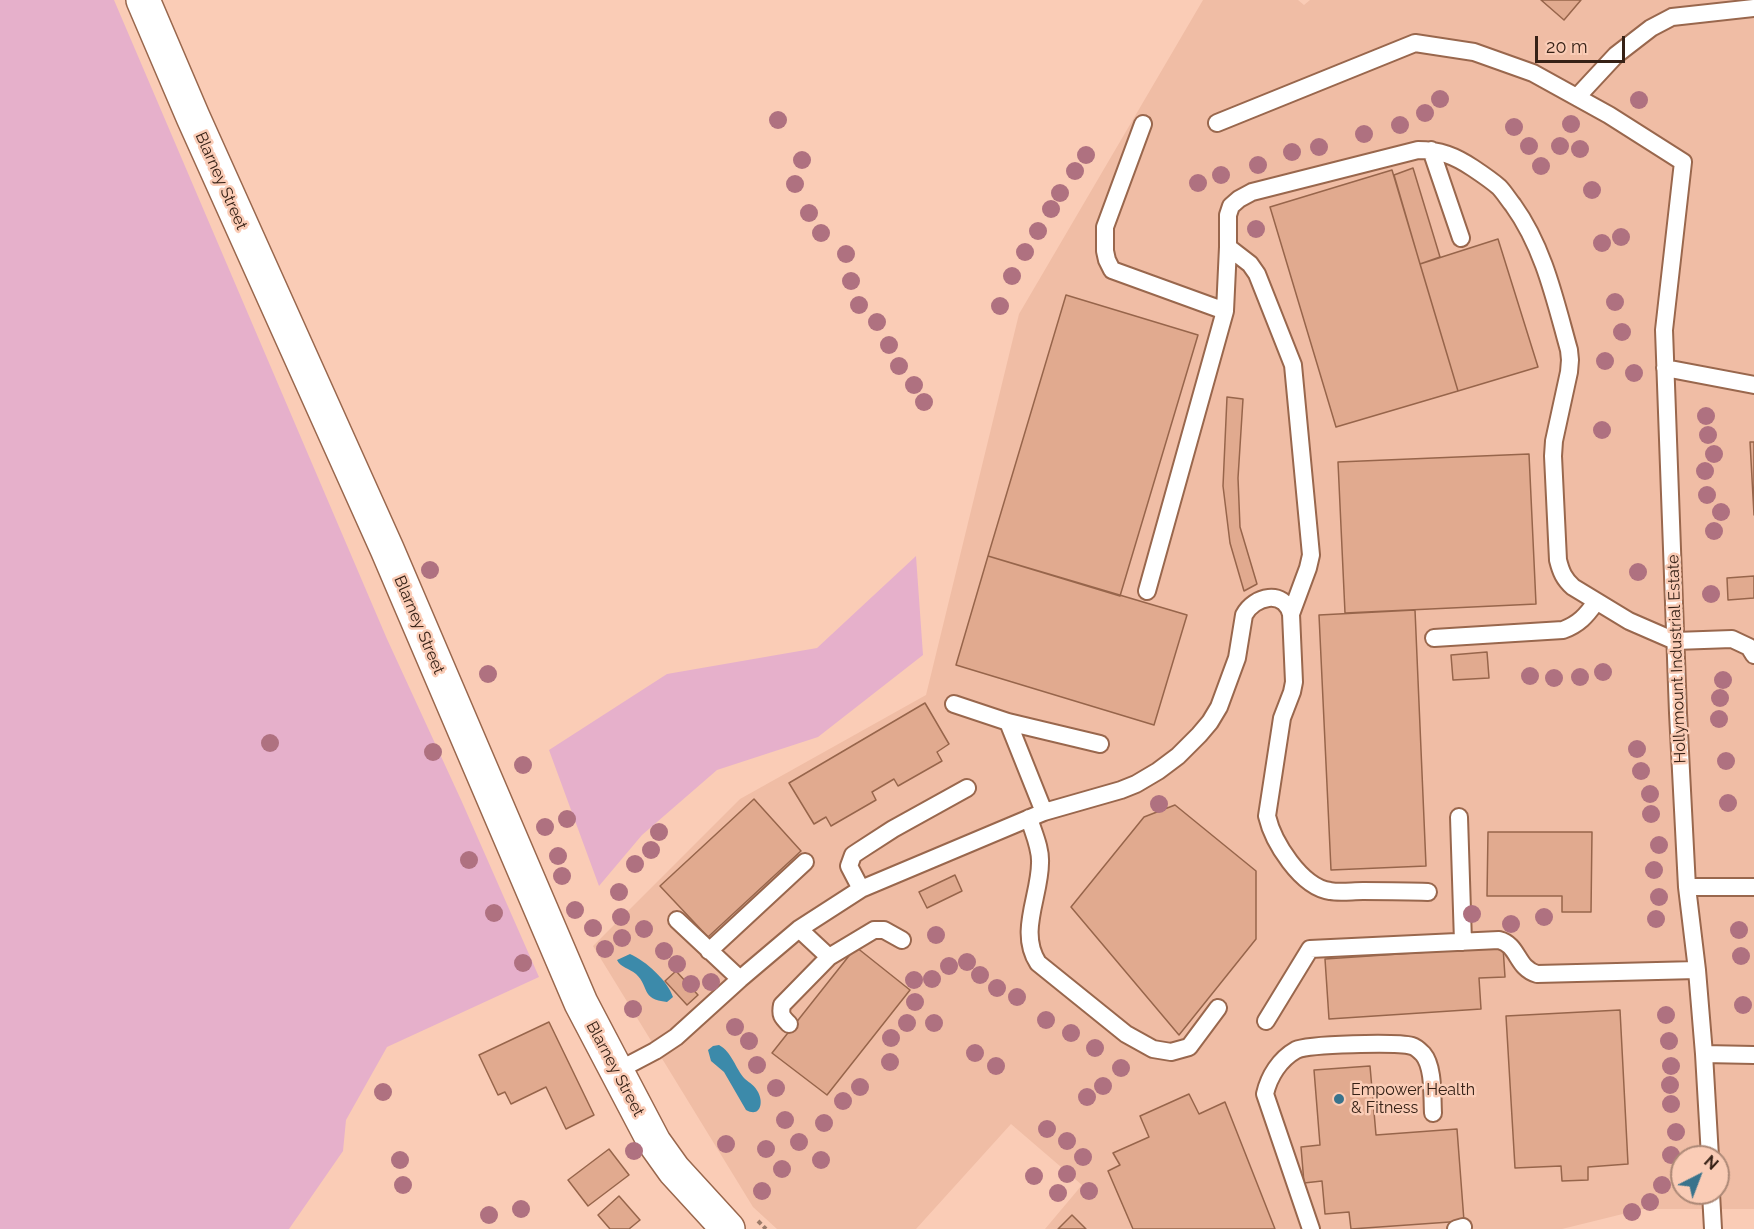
<!DOCTYPE html>
<html>
<head>
<meta charset="utf-8">
<style>
	body { margin:0 }
	#map { position:relative; width:1754px; height:1229px; overflow:hidden; background:#faccb6; font-family:Raleway,sans-serif }
	canvas { display:block }
	.north { position:absolute; left:1670px; top:1145px; width:60px; height:60px; box-sizing:border-box; background:#faccb6; border:2px solid #ac8876; border-radius:50%; rotate:42deg; font-size:16px; font-weight:700; line-height:24px; text-align:center; color:#362116 }
	.north::after { content:''; display:block; margin:auto; width:21px; height:27px; background:#39738c; clip-path:polygon(50% 0,100% 100%,50% 72%,0 100%) }
	.scale { position:absolute; left:1535px; top:36px; width:90px; height:27px; box-sizing:border-box; border:3px solid #362116; border-top:0; padding-left:8px; font-size:18px; line-height:21px; white-space:nowrap; color:#362116; -webkit-text-stroke:4px #faccb6; paint-order:stroke }
</style>
</head>
<body>
<div id="map">
<canvas width="1754" height="1229"></canvas>
<div class="north">N</div>
<div class="scale">20 m</div>
</div>
<script>
const c = document.querySelector('canvas').getContext('2d');
c.lineJoin = 'round';
function paint(path, color) { c.fillStyle = color; c.fill(path, 'evenodd'); }
function strokePath(path, color, width, dash) { c.strokeStyle = color; c.lineWidth = width; c.lineCap = dash ? 'butt' : 'round'; c.setLineDash(dash || []); c.stroke(path); }
function drawText(font, color, halo, rows, align = 'center') {
  c.font = font + ' Raleway,sans-serif'; c.lineWidth = 5; c.setLineDash([]); c.textBaseline = 'middle'; c.strokeStyle = halo; c.fillStyle = color; for (const [text, x, y, turn = 0] of rows) {
    c.save(); c.translate(x, y); c.rotate((+turn || 0) * Math.PI / 180); c.textAlign = isNaN(turn) ? turn : align; if (halo) c.strokeText(text, 0, 0); c.fillText(text, 0, 0); c.restore();
  }
}
paint(new Path2D(`
	M 1203,0 L 1298,0 L 1304,5 L 1310,0 L 1754,0 L 1754,1209 L 1643,1209 L 1562,1229 L 1045,1229 L 1082,1185 L 1011,1124 L 916,1229 L 777,1229 L 753,1207 L 593,946 L 740,799 L 926,695 L 1019,314 ZM 1682,1157 L 1718,1157 L 1718,1193 L 1682,1193 Z`), '#f0bda5');
paint(new Path2D(`
	M 0,0 L 114,0 L 387,639 L 462,802 L 539,977 L 387,1047 L 346,1120 L 343,1151 L 289,1229 L 0,1229 Z
	M 916,556 L 923,655 L 818,737 L 717,770 L 642,835 L 599,886 L 549,750 L 667,674 L 817,648 Z`), '#e6b0cb');
paint(new Path2D(`
	M 630,954 C 646,961 668,981 673,997 L 667,1002 C 640,999 650,987 636,974 C 629,968 621,968 617,960 Z
	M 719,1045 C 732,1052 735,1068 745,1079 C 750,1083 755,1086 758,1092 C 764,1103 760,1118 746,1110 L 724,1072 L 711,1061 L 708,1050 L 713,1046 Z`), '#3c8aaa');
const building = new Path2D(`
	M 1541,0 L 1581,0 L 1564,20 Z
	M 1413,168 L 1440,257 L 1420,264 L 1394,175 Z
	M 1392,170 L 1458,391 L 1336,427 L 1270,207 Z
	M 1498,239 L 1538,367 L 1458,391 L 1420,264 Z
	M 1066,295 L 1198,335 L 1120,596 L 988,556 Z
	M 1227,397 L 1243,399 L 1238,478 L 1240,527 L 1257,584 L 1244,591 L 1230,543 L 1223,486 Z
	M 1750,442 L 1754,442 L 1754,515 Z
	M 1529,454 L 1536,604 L 1345,613 L 1338,462 Z
	M 988,556 L 1187,615 L 1154,725 L 956,665 Z
	M 1754,576 L 1754,598 L 1728,600 L 1727,578 Z
	M 1415,610 L 1426,866 L 1331,870 L 1319,615 Z
	M 1487,652 L 1489,678 L 1453,680 L 1451,655 Z
	M 925,703 L 949,744 L 937,752 L 942,761 L 898,786 L 894,779 L 872,792 L 876,800 L 831,826 L 826,817 L 814,824 L 789,783 Z
	M 754,799 L 801,851 L 708,937 L 660,886 Z
	M 1175,805 L 1256,871 L 1256,939 L 1179,1035 L 1071,907 L 1144,817 Z
	M 1488,832 L 1592,832 L 1591,912 L 1562,912 L 1562,896 L 1487,896 Z
	M 955,875 L 962,891 L 927,908 L 919,892 Z
	M 856,947 L 910,990 L 827,1095 L 772,1053 Z
	M 1503,947 L 1505,977 L 1479,978 L 1481,1009 L 1329,1019 L 1325,959 Z
	M 676,971 L 698,995 L 687,1005 L 665,981 Z
	M 1620,1010 L 1628,1164 L 1588,1167 L 1588,1180 L 1562,1181 L 1561,1166 L 1515,1168 L 1506,1016 Z
	M 549,1022 L 594,1115 L 566,1129 L 546,1087 L 511,1104 L 505,1092 L 498,1095 L 479,1055 Z
	M 1370,1066 L 1376,1135 L 1457,1129 L 1464,1221 L 1351,1229 L 1349,1212 L 1325,1214 L 1322,1181 L 1304,1183 L 1301,1147 L 1320,1145 L 1314,1070 Z
	M 1189,1094 L 1199,1114 L 1225,1102 L 1275,1229 L 1133,1229 L 1108,1171 L 1120,1165 L 1113,1153 L 1149,1137 L 1140,1116 Z
	M 609,1149 L 629,1175 L 588,1206 L 568,1180 Z
	M 619,1196 L 640,1220 L 629,1229 L 610,1229 L 598,1215 Z
	M 1072,1215 L 1086,1229 L 1058,1229 Z`);
paint(building, '#e1aa8f');
strokePath(building, '#97654b', 1.5);
const service = new Path2D(`
	M 1577,97 L 1616,55 L 1651,28 L 1672,17 L 1754,8
	M 1217,123 L 1415,43 L 1474,52 L 1533,73 L 1609,115 L 1683,162 L 1664,330 L 1678,713 L 1687,887 L 1697,970 L 1704,1054 L 1710,1157
	M 1143,124 L 1105,227 L 1105,251 L 1107,260 L 1112,270 L 1225,311 L 1228,247 L 1228,215 L 1231,206 L 1239,199 L 1252,192 L 1418,150 C 1440,150 1455,156 1473,168 C 1482,174 1491,180 1499,187 C 1504,192 1508,199 1513,205 C 1544,248 1555,300 1569,350 L 1570,360 L 1569,372 L 1554,441 L 1553,456 L 1558,560 C 1561,572 1564,579 1573,587 L 1629,621 L 1675,641 L 1732,639 L 1749,647 L 1754,655
	M 1431,150 L 1461,238
	M 1665,368 L 1754,385
	M 1147,591 L 1225,311
	M 1291,614 L 1294,682 L 1292,692 L 1282,718 L 1267,816 C 1273,842 1301,887 1330,891 C 1340,893 1352,891 1363,891 C 1384,891 1406,891 1428,892
	M 1434,638 L 1563,630 C 1579,624 1586,616 1596,602
	M 954,704 L 1008,722 L 1100,744
	M 1008,722 L 1044,812
	M 1459,817 L 1463,942
	M 1029,818 C 1033,832 1041,848 1040,863 C 1040,896 1018,932 1038,963 L 1126,1034 L 1153,1049 L 1171,1052 L 1189,1047 L 1218,1008
	M 1687,887 L 1754,887
	M 861,889 L 849,866 L 853,855 L 859,851 L 893,829 L 967,788
	M 677,920 L 740,979
	M 799,929 L 829,957
	M 709,951 L 805,862
	M 1266,1021 L 1310,949 L 1499,940 C 1519,945 1516,968 1537,974 L 1697,970
	M 789,1024 C 782,1017 780,1015 782,1005 L 829,957 L 874,930 L 884,930 L 902,940
	M 1704,1054 L 1754,1055
	M 617,1071 L 655,1051 L 676,1037 L 740,979 L 799,929 L 861,889 L 1044,812 L 1121,790 L 1136,784 L 1158,771 L 1178,756 L 1199,735 L 1210,722 L 1219,707 L 1237,658 L 1244,615 C 1254,596 1284,589 1291,614 L 1308,568 L 1311,555 L 1293,365 L 1257,274 L 1250,264 L 1228,247
	M 1711,1193 L 1713,1229
	M 1311,1229 L 1265,1094 C 1269,1076 1280,1059 1296,1050 C 1308,1044 1397,1042 1412,1046 C 1416,1047 1420,1051 1423,1054 C 1434,1067 1432,1096 1433,1113
	M 1456,1229 L 1463,1227`);
const tertiary = new Path2D(`
	M 143,0 L 193,117 L 387,549 L 581,1003 L 654,1142 L 674,1170 L 728,1229`);
strokePath(service, '#99674d', 20);
strokePath(tertiary, '#99674d', 36);
strokePath(new Path2D(`
	M 758,1221 L 766,1229`), '#9d7b6a', 4, [4.5, 3]);
strokePath(service, '#fff', 16);
strokePath(tertiary, '#fff', 33);
c.fillStyle = '#af7180';
for (const [x, y] of [
	[1440,99],
	[1639,100],
	[1425,113],
	[778,120],
	[1571,124],
	[1400,125],
	[1514,127],
	[1364,134],
	[1529,146],
	[1560,146],
	[1319,147],
	[1580,149],
	[1292,152],
	[1086,155],
	[802,160],
	[1258,165],
	[1541,166],
	[1075,171],
	[1221,175],
	[1198,183],
	[795,184],
	[1592,190],
	[1060,193],
	[1051,209],
	[809,213],
	[1256,229],
	[1038,231],
	[821,233],
	[1621,237],
	[1602,243],
	[1025,252],
	[846,254],
	[1012,276],
	[851,281],
	[1615,302],
	[859,305],
	[1000,306],
	[877,322],
	[1622,332],
	[889,345],
	[1605,361],
	[899,366],
	[1634,373],
	[914,385],
	[924,402],
	[1706,416],
	[1602,430],
	[1708,435],
	[1714,454],
	[1705,471],
	[1707,495],
	[1721,512],
	[1714,531],
	[430,570],
	[1638,572],
	[1711,594],
	[1603,672],
	[488,674],
	[1530,676],
	[1580,677],
	[1554,678],
	[1723,680],
	[1720,698],
	[1719,719],
	[270,743],
	[1637,749],
	[433,752],
	[1726,761],
	[523,765],
	[1641,771],
	[1650,794],
	[1728,803],
	[1159,804],
	[1651,814],
	[567,819],
	[545,827],
	[659,832],
	[1659,845],
	[651,850],
	[558,856],
	[469,860],
	[635,864],
	[1654,870],
	[562,876],
	[619,892],
	[1659,897],
	[575,910],
	[494,913],
	[1472,914],
	[621,917],
	[1544,917],
	[1656,919],
	[1511,924],
	[593,928],
	[644,929],
	[1739,930],
	[936,935],
	[622,938],
	[605,949],
	[664,951],
	[1741,956],
	[967,962],
	[523,963],
	[677,964],
	[949,966],
	[980,975],
	[932,979],
	[914,980],
	[711,982],
	[691,984],
	[997,988],
	[1017,997],
	[915,1002],
	[1743,1005],
	[633,1009],
	[1666,1015],
	[1046,1020],
	[907,1023],
	[934,1023],
	[735,1027],
	[1071,1033],
	[891,1038],
	[749,1041],
	[1669,1041],
	[1095,1048],
	[975,1053],
	[890,1062],
	[757,1065],
	[996,1066],
	[1671,1066],
	[1121,1068],
	[1670,1085],
	[1103,1086],
	[860,1087],
	[776,1088],
	[383,1092],
	[1087,1097],
	[843,1101],
	[1671,1104],
	[785,1120],
	[824,1123],
	[1047,1129],
	[1676,1132],
	[1067,1141],
	[799,1142],
	[726,1144],
	[766,1149],
	[634,1151],
	[1671,1155],
	[1083,1157],
	[400,1160],
	[821,1160],
	[782,1169],
	[1067,1174],
	[1034,1176],
	[403,1185],
	[1662,1185],
	[762,1191],
	[1089,1191],
	[1058,1193],
	[1650,1202],
	[521,1209],
	[1632,1212],
	[489,1215]
]) { c.beginPath(); c.arc(x, y, 9, 0, 2 * Math.PI); c.fill(); }
for (const [x, y, r, color] of [
	[1339,1099,6,"#39738c"]
]) { const dot = new Path2D(); dot.arc(x, y, r, 0, 2 * Math.PI); c.fillStyle = color; c.fill(dot); strokePath(dot, '#faccb6', 2); }
drawText('16px', '#362116', '#faccb6', [
	["Blarney Street",221,181,66],
	["Blarney Street",419,625,67],
	["Hollymount Industrial Estate",1677,659,-92],
	["Blarney Street",615,1069,62]
]);
drawText('16px', '#362116', '#faccb6', [
	["Empower Health",1351,1090],
	["& Fitness",1351,1108]
], 'left');
</script>
</body>
</html>
